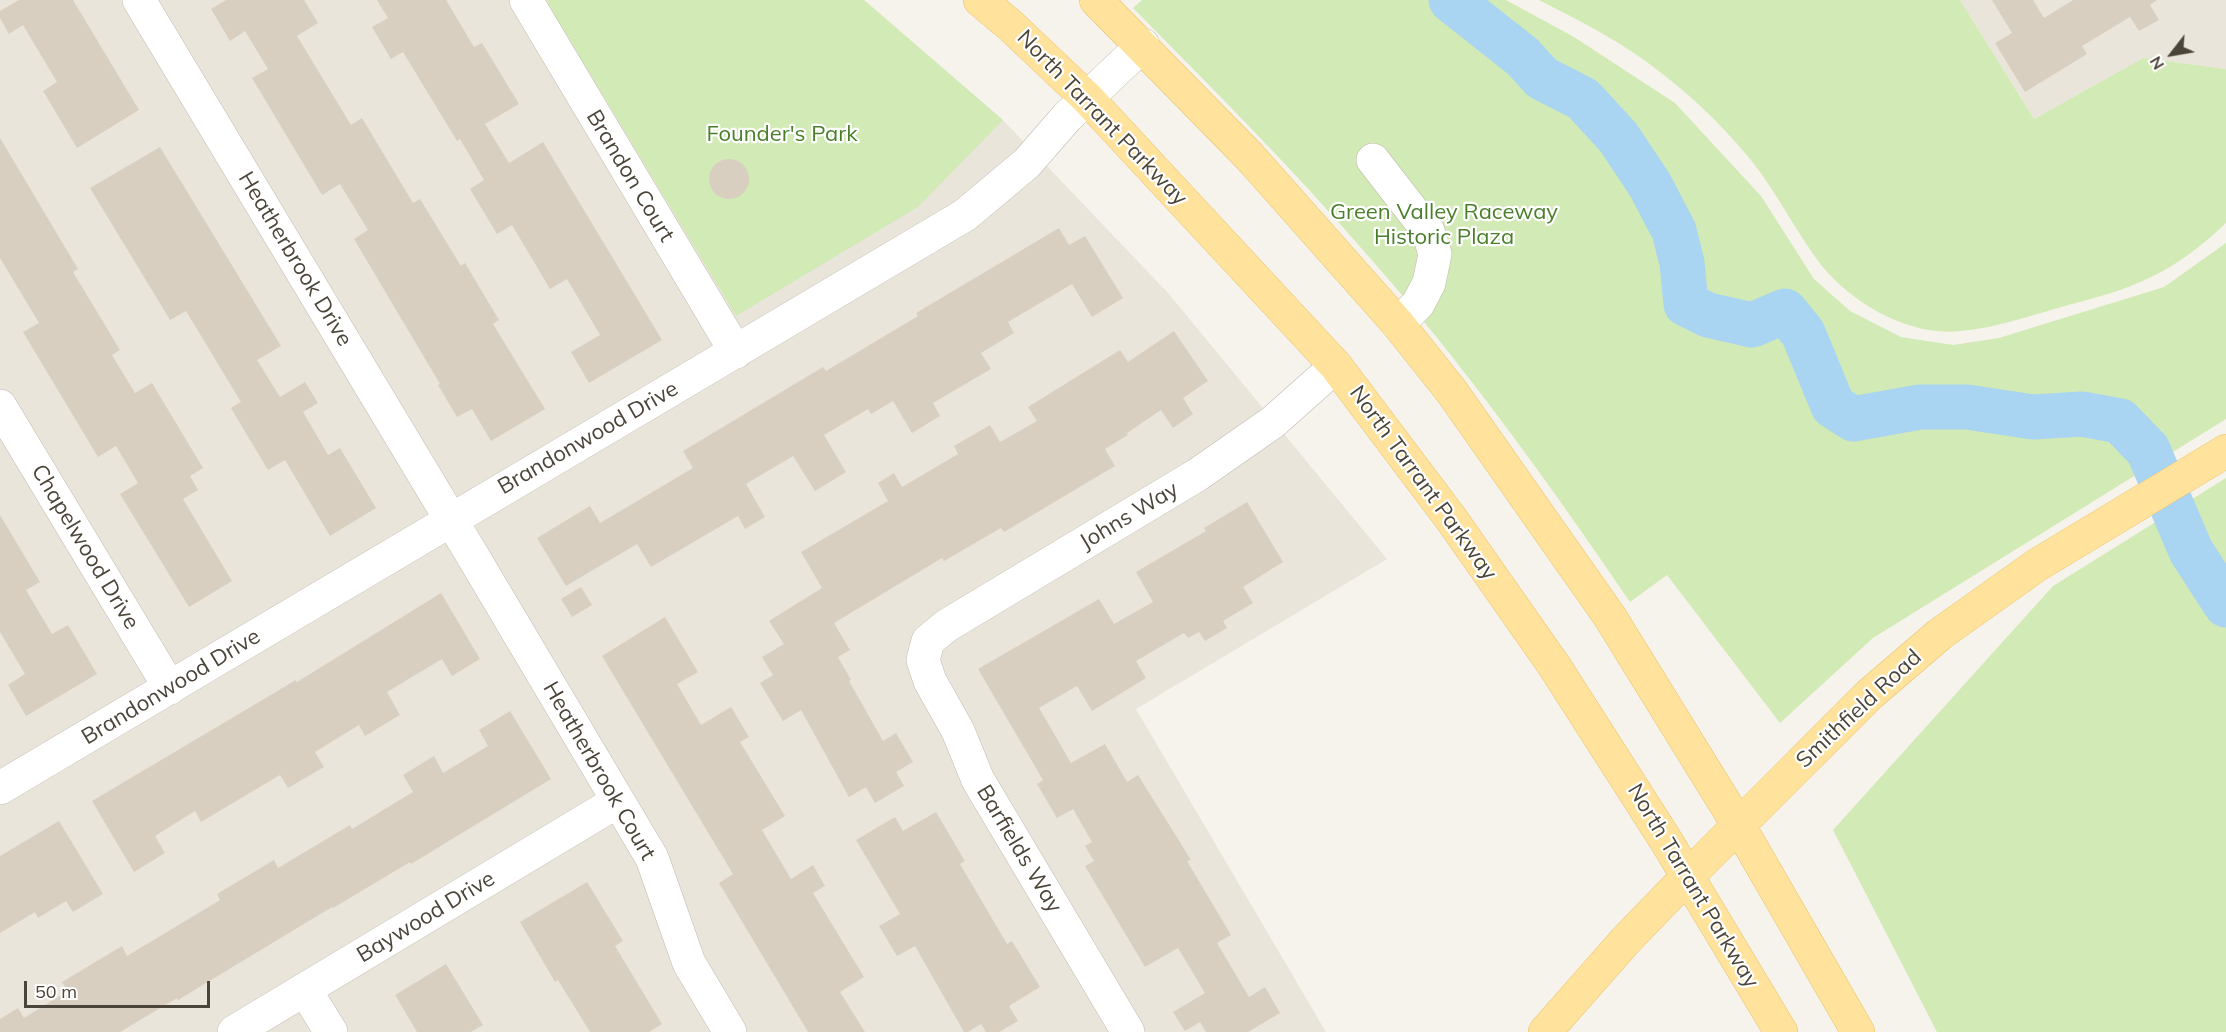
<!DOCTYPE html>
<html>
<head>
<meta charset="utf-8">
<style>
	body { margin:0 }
	#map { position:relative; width:2226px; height:1032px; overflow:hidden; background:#f6f3ec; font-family:Mulish,sans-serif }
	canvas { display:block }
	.north { position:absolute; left:2142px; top:24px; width:60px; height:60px; -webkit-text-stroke:4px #fff; paint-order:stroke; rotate:239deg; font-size:16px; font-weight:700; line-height:24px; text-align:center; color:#4b4439 }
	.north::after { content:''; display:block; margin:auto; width:21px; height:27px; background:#4b4439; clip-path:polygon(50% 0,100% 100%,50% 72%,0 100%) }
	.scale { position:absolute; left:24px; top:981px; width:186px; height:27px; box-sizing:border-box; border:3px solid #4b4439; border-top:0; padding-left:8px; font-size:18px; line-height:21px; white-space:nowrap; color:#4b4439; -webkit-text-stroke:4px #fff; paint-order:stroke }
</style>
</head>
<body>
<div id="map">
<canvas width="2226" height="1032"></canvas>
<div class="north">N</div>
<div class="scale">50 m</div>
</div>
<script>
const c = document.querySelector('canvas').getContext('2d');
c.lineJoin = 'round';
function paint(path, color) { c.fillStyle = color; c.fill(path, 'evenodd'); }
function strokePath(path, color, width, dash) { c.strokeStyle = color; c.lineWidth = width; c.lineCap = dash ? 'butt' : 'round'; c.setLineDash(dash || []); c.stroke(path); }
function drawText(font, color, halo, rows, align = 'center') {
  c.font = font + ' Mulish,sans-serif'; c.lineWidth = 4.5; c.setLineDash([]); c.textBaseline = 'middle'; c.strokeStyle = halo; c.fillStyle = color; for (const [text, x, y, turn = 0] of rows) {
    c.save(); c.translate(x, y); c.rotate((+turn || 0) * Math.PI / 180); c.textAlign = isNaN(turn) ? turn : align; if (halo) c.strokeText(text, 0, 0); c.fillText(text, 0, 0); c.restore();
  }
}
paint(new Path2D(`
	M 0,0 L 864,0 L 1003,120 L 1169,294 L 1387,559 L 1136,709 L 1326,1032 L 0,1032 Z
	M 1960,0 L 2226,0 L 2226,69 L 2143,58 L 2034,119 Z`), '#eae5da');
paint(new Path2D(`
	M 548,0 L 864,0 L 1003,120 L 918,207 L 736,316 L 548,4 Z
	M 1142,0 L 1506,0 L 1574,37 L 1675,103 L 1761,196 L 1814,279 L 1850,311 L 1901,337 L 1953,345 L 1999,338 L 2164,287 L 2226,243 L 2226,419 L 1873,638 L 1780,723 L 1667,575 L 1630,602 C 1549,483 1465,366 1370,258 C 1295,171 1214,90 1133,8 Z
	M 1539,0 L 1960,0 L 2034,119 L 2143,58 L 2226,69 L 2226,223 C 2201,247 2172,269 2140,282 C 2114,294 2085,300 2058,308 C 2026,317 1994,328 1961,331 C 1910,337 1853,304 1822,266 C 1797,234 1779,196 1754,164 C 1727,130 1694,98 1660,72 C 1624,43 1580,21 1539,0 Z
	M 2226,478 L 2226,1032 L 1937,1032 L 1833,830 L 2053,586 Z`), '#d2eab5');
strokePath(new Path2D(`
	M 1451,0 L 1523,57 L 1542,78 L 1583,99 L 1618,137 L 1650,185 L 1674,231 L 1682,263 L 1686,304 L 1708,315 L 1752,325 L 1785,311 L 1803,333 L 1833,406 L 1853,419 L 1920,407 L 1967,407 L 2033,417 L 2082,414 L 2120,421 L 2148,450 L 2191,551 L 2226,605`), '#a9d4f2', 45);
paint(new Path2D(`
	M 19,0 L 73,0 L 139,110 L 77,148 L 43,91 L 57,82 L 23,25 L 9,34 L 0,18 L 0,11 Z
	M 226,0 L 304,0 L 318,23 L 297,36 L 351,125 L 362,118 L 413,203 L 420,199 L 461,266 L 465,263 L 499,320 L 493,324 L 545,409 L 491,441 L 472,409 L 457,417 L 438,385 L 440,384 L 354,239 L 368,230 L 340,184 L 322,195 L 252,78 L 268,69 L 245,31 L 230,41 L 211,9 Z
	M 377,0 L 446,0 L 474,47 L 482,43 L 519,104 L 485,124 L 509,163 L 543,142 L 662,340 L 589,383 L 571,352 L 600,335 L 567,279 L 550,289 L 512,225 L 497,234 L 470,189 L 484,180 L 460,139 L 457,141 L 403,52 L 391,59 L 372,27 L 388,18 Z
	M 1992,0 L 2033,0 L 2044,18 L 2073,0 L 2157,0 L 2150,5 L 2159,20 L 2139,31 L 2130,17 L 2082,46 L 2087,54 L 2025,92 L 1995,43 L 2012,33 Z
	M 0,138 L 78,269 L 73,272 L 120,350 L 112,355 L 135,393 L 152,383 L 203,468 L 190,476 L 198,490 L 183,499 L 232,581 L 189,607 L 120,494 L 138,483 L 116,446 L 98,457 L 23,332 L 39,323 L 0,258 Z
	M 160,147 L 281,346 L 257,360 L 280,397 L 305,382 L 318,403 L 303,412 L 328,455 L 340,448 L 376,508 L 330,536 L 285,460 L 268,470 L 231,408 L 241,402 L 186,311 L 170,320 L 90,188 Z
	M709 179a20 20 0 1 1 40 0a20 20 0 1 1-40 0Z
	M 1059,228 L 1069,245 L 1085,236 L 1123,298 L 1092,317 L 1072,284 L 1008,322 L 1014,333 L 981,353 L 991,369 L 933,403 L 940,416 L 912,433 L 893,401 L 871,414 L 868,409 L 824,435 L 846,472 L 815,491 L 793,456 L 746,484 L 765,517 L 745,529 L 738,516 L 651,567 L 637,544 L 566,586 L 537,538 L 590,506 L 600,523 L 693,468 L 683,451 L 823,367 L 826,371 L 918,316 L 916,313 Z
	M 1174,331 L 1208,381 L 1183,398 L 1193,414 L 1173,428 L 1161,410 L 1127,433 L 1128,435 L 1105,449 L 1115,466 L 1004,532 L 1001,528 L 944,561 L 942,558 L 834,623 L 850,650 L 838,657 L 851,680 L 849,681 L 883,741 L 896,733 L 913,762 L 896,772 L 904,786 L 875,803 L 866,787 L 849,797 L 801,710 L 783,721 L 760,683 L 773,675 L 762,657 L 784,644 L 769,621 L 822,588 L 801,552 L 888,501 L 878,483 L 894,473 L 902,487 L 958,454 L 954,446 L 990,425 L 1000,442 L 1037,421 L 1028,407 L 1120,350 L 1128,362 Z
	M 1247,502 L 1283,562 L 1243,587 L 1253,603 L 1223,621 L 1227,628 L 1205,641 L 1199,632 L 1188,638 L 1184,633 L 1136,661 L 1146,678 L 1092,711 L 1077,686 L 1039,708 L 1071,763 L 1105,744 L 1127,782 L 1138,775 L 1191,860 L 1187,861 L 1231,935 L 1217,943 L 1249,997 L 1265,987 L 1280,1013 L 1248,1032 L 1206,1032 L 1200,1022 L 1185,1031 L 1173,1012 L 1205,993 L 1178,948 L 1145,967 L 1085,866 L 1094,861 L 1085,846 L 1092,842 L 1073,809 L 1057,818 L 1037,784 L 1043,780 L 978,669 L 1099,599 L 1114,624 L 1153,602 L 1136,572 L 1206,531 L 1204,528 Z
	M 0,515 L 40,582 L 26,590 L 52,634 L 68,625 L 97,674 L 26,716 L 8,685 L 25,674 L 0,632 Z
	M 581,587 L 592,605 L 572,617 L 561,599 Z
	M 441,593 L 480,659 L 452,676 L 442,659 L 387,692 L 400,715 L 365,736 L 359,725 L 315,752 L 324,767 L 288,788 L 280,775 L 201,822 L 195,811 L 155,836 L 165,853 L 134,872 L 92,801 L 296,680 L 297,682 Z
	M 665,617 L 698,672 L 677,684 L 701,725 L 731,707 L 749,737 L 740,742 L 785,816 L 762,830 L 791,879 L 813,865 L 825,886 L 813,893 L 864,977 L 840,992 L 865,1032 L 808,1032 L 719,883 L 733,874 L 602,656 Z
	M 510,711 L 551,779 L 411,864 L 410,862 L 333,908 L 332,907 L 178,1000 L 177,998 L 120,1032 L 0,1032 L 0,1019 L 18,1008 L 24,1018 L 68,991 L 62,982 L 122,946 L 127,956 L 220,900 L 217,894 L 274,860 L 278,868 L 350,825 L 352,829 L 413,792 L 403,775 L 434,756 L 443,773 L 488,746 L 479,730 Z
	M 936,812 L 965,861 L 960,864 L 1007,944 L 1012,941 L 1040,987 L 1009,1006 L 1018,1021 L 999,1032 L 986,1032 L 981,1024 L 968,1032 L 964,1032 L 915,946 L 897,956 L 879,926 L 900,914 L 856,840 L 895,817 L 903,831 Z
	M 59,821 L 103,894 L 73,912 L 66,901 L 38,918 L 35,912 L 0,933 L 0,856 Z
	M 587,882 L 623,941 L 615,946 L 662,1024 L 649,1032 L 590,1032 L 558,980 L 555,982 L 520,922 Z
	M 446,964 L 483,1025 L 471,1032 L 417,1032 L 395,995 Z`), '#d8cfc1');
const minor = new Path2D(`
	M 139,0 L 471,553 L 652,858 L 689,963 L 730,1032
	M 526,0 L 736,352
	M 1373,160 L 1428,231 L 1435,254 L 1429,283 L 1418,304 L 1398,324
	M 0,406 L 170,688
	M 0,788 L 965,215 L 1027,163 L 1067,117 L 1143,45
	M 305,990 L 331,1032
	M 234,1032 L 618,801
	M 1128,1032 L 978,780 L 958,731 L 930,681 L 923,660 L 928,641 L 946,626 L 1197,475 L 1273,422 L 1336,366`);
const major = new Path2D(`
	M 980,0 L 1011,26 L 1087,98 L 1336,366 L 1452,520 L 1555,667 L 1665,839 L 1781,1032
	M 1096,0 L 1250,157 L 1398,324 L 1452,392 L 1610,617 L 1739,826 L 1858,1032
	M 1545,1032 L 1626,940 L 1688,876 L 1869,695 L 1940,634 L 2037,565 L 2226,451`);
strokePath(minor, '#c2bbae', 34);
strokePath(major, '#e6c16a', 34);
strokePath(minor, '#fff', 33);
strokePath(major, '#ffe39c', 33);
drawText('22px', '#4b4439', '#fff', [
	["North Tarrant Parkway",1102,118,46],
	["Brandon Court",630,176,59],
	["Heatherbrook Drive",295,259,59],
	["Brandonwood Drive",588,438,-30],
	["North Tarrant Parkway",1423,483,54],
	["Johns Way",1129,516,-31],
	["Chapelwood Drive",85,547,59],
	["Brandonwood Drive",171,687,-31],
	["Smithfield Road",1859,709,-43],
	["Heatherbrook Court",599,771,60],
	["Barfields Way",1019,849,59],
	["North Tarrant Parkway",1693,886,59],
	["Baywood Drive",426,917,-31]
]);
drawText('22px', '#4a7f2a', '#fff', [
	["Founder's Park",782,134],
	["Green Valley Raceway",1444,212],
	["Historic Plaza",1444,237]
]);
</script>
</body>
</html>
